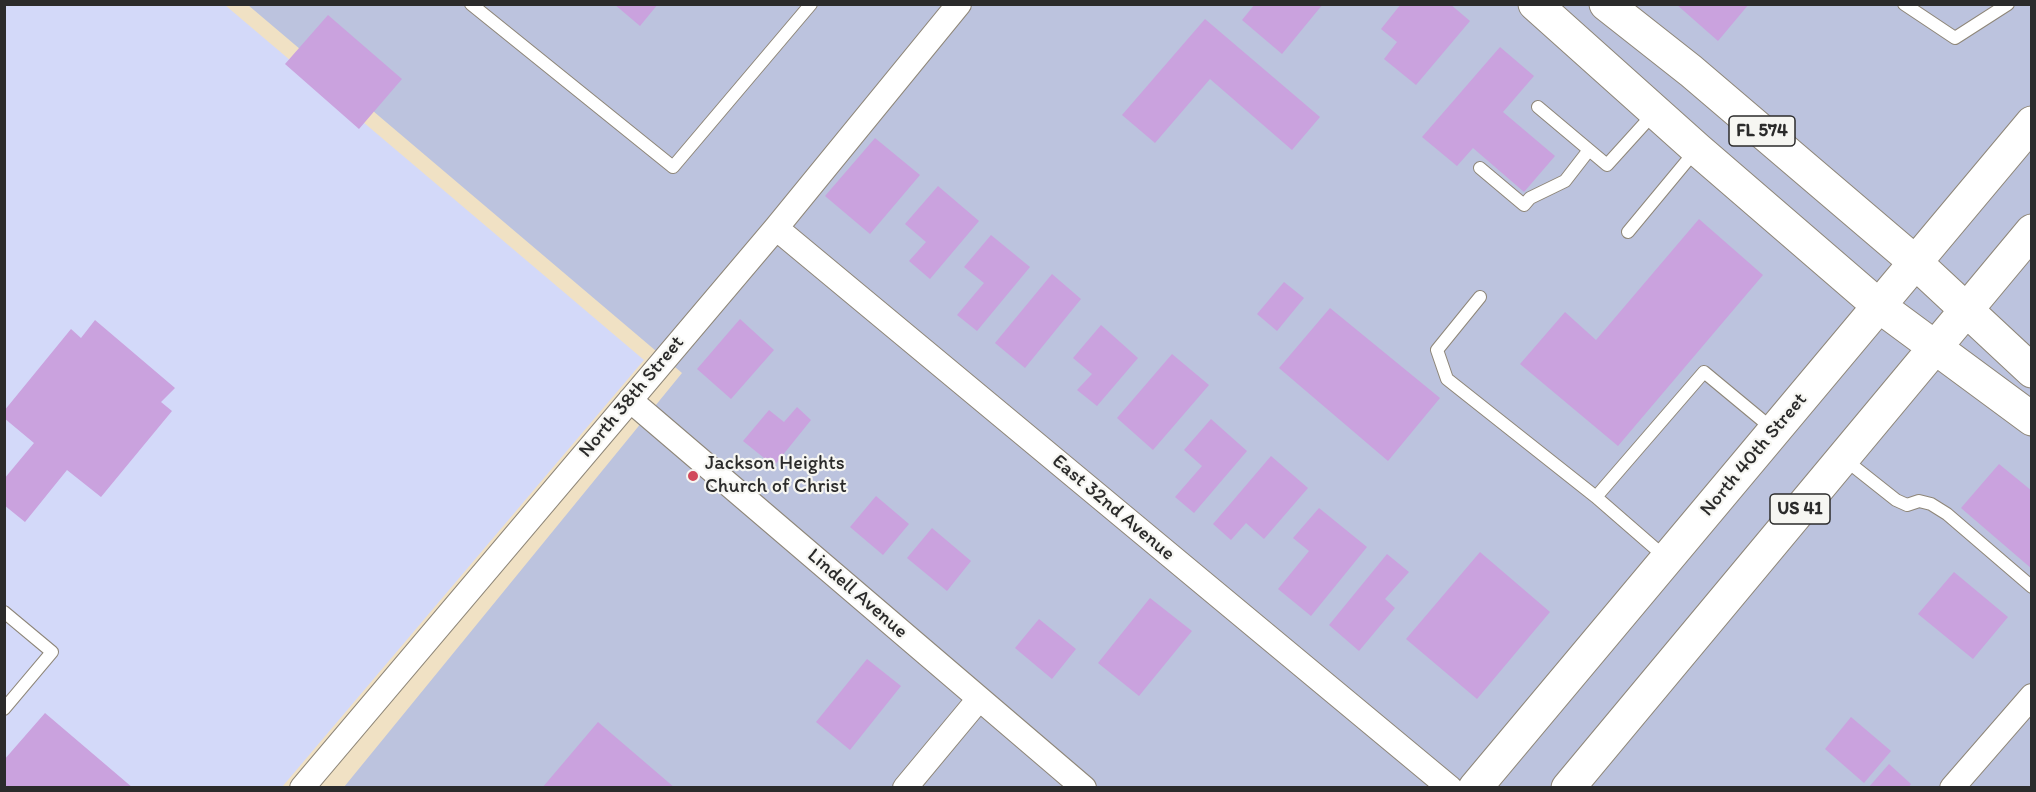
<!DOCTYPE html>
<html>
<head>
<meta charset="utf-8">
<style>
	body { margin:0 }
	#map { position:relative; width:2036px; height:792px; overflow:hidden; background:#f0e1c4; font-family:Itim,sans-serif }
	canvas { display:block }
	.frame { position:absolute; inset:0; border:6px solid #2b2b2b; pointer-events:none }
</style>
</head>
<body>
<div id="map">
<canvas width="2036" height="792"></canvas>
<div class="frame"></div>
</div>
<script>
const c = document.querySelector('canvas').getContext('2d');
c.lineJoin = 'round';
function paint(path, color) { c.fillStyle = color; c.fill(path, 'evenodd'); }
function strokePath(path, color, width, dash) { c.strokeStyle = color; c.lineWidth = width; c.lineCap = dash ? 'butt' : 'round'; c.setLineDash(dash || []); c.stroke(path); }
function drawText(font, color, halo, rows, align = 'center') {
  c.font = font + ' Itim,sans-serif'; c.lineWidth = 4.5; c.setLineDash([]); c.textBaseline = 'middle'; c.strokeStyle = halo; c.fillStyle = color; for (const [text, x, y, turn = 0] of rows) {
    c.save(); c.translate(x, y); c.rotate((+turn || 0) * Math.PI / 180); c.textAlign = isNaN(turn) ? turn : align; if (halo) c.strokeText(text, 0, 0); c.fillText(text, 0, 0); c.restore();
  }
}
paint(new Path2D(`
	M 5,5 L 225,5 L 644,360 L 282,787 L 5,788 Z`), '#d3d9f9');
paint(new Path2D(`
	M 248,5 L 2031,5 L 2031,787 L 344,787 L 682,373 Z`), '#bcc3de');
paint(new Path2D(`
	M 614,4 L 658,4 L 640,26 Z
	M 1255,4 L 1323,4 L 1282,54 L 1242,20 Z
	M 1401,4 L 1450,4 L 1470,21 L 1416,85 L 1384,59 L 1397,42 L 1381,29 Z
	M 1676,4 L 1749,4 L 1718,41 Z
	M 328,15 L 402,79 L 359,129 L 285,64 Z
	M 1205,19 L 1320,117 L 1292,150 L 1210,79 L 1155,143 L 1122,115 Z
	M 1500,47 L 1534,76 L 1503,112 L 1555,156 L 1524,192 L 1473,148 L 1457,166 L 1422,137 Z
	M 875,138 L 920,175 L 870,234 L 825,196 Z
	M 938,186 L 979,221 L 930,279 L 909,261 L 926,242 L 905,224 Z
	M 1699,219 L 1763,275 L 1618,446 L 1520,364 L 1565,312 L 1596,340 Z
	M 991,235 L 1030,267 L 977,331 L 957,315 L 984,283 L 964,267 Z
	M 1052,274 L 1081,299 L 1025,368 L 995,343 Z
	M 1284,282 L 1304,298 L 1277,331 L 1257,314 Z
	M 1330,308 L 1440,398 L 1388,461 L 1279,368 Z
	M 740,319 L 774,350 L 731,399 L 697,369 Z
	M 95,320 L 175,388 L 161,402 L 172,411 L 101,497 L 67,470 L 25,522 L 4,505 L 4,479 L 34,443 L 4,418 L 4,411 L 71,329 L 81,338 Z
	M 1101,325 L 1138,358 L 1097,406 L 1077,390 L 1092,374 L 1073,358 Z
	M 1172,354 L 1209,385 L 1153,450 L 1117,418 Z
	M 797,407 L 811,420 L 774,466 L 743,441 L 769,410 L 784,422 Z
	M 1211,419 L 1247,451 L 1194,513 L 1175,497 L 1202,466 L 1184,450 Z
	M 1271,456 L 1308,488 L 1264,539 L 1246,523 L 1231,540 L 1213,524 Z
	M 1999,464 L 2032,491 L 2032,569 L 1961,508 Z
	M 876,496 L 909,524 L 883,555 L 850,527 Z
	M 1319,508 L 1367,547 L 1311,616 L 1278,589 L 1309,551 L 1293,538 Z
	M 932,528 L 971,561 L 947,591 L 907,558 Z
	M 1480,552 L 1550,612 L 1477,699 L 1406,639 Z
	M 1387,554 L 1409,572 L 1385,599 L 1395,608 L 1359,651 L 1329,625 Z
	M 1954,572 L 2008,617 L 1973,659 L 1918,614 Z
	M 1150,598 L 1192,631 L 1139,696 L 1098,663 Z
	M 1039,619 L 1076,649 L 1052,679 L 1015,648 Z
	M 867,659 L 901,686 L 850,750 L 816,722 Z
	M 45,713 L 133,788 L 4,788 L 4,760 Z
	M 1851,717 L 1891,751 L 1864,783 L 1825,749 Z
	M 598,722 L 675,788 L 542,788 Z
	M 1889,764 L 1911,784 L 1908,788 L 1868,788 Z`), '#caa2de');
const lane = new Path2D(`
	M 471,4 L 673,167 L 811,4
	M 1904,4 L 1955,38 L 2008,4
	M 1538,107 L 1607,165 L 1655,112
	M 1480,168 L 1524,205 L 1530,198 L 1565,181 L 1589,150
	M 1628,232 L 1696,150
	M 1480,297 L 1437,350 L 1447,379 L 1596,497
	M 1843,458 L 1896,500 L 1907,505 L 1919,501 L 1931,504 L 1947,514 L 2032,587
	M 1665,557 L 1596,497 L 1704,372 L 1774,430
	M 4,612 L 52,652 L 4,709`);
const street = new Path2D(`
	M 776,228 L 1450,788
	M 630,400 L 1084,788
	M 302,788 L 776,228 L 959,4
	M 905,788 L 979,699
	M 1952,788 L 2032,696`);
const primary = new Path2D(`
	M 1535,4 L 1697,149 L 1879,306 L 2032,419
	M 1606,4 L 1691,71 L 1915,262 L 2032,371
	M 1475,788 L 2032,123
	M 1568,788 L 2032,231`);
strokePath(lane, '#8e8678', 14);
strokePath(street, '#8e8678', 26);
strokePath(primary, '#8e8678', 35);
strokePath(lane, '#fff', 12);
strokePath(street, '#fff', 24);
strokePath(primary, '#fff', 33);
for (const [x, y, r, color] of [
	[693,476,6,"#d1495b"]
]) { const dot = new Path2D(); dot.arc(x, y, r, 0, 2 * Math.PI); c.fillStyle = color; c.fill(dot); strokePath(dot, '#f6f6f2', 2); }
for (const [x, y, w] of [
	[1762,131,66],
	[1800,509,60]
]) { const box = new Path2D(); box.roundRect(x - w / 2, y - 15, w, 30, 4.5); c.fillStyle = '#f6f6f2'; c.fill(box); strokePath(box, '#2b2b2b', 1.5); }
drawText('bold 18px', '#2b2b2b', null, [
	["FL 574",1762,131],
	["US 41",1800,509]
]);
drawText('20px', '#2b2b2b', '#f6f6f2', [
	["North 38th Street",632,397,-50],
	["North 40th Street",1754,455,-50],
	["East 32nd Avenue",1113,508,40],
	["Lindell Avenue",857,594,41]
]);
drawText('20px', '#2b2b2b', '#f6f6f2', [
	["Jackson Heights",705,464],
	["Church of Christ",705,487]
], 'left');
</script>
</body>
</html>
